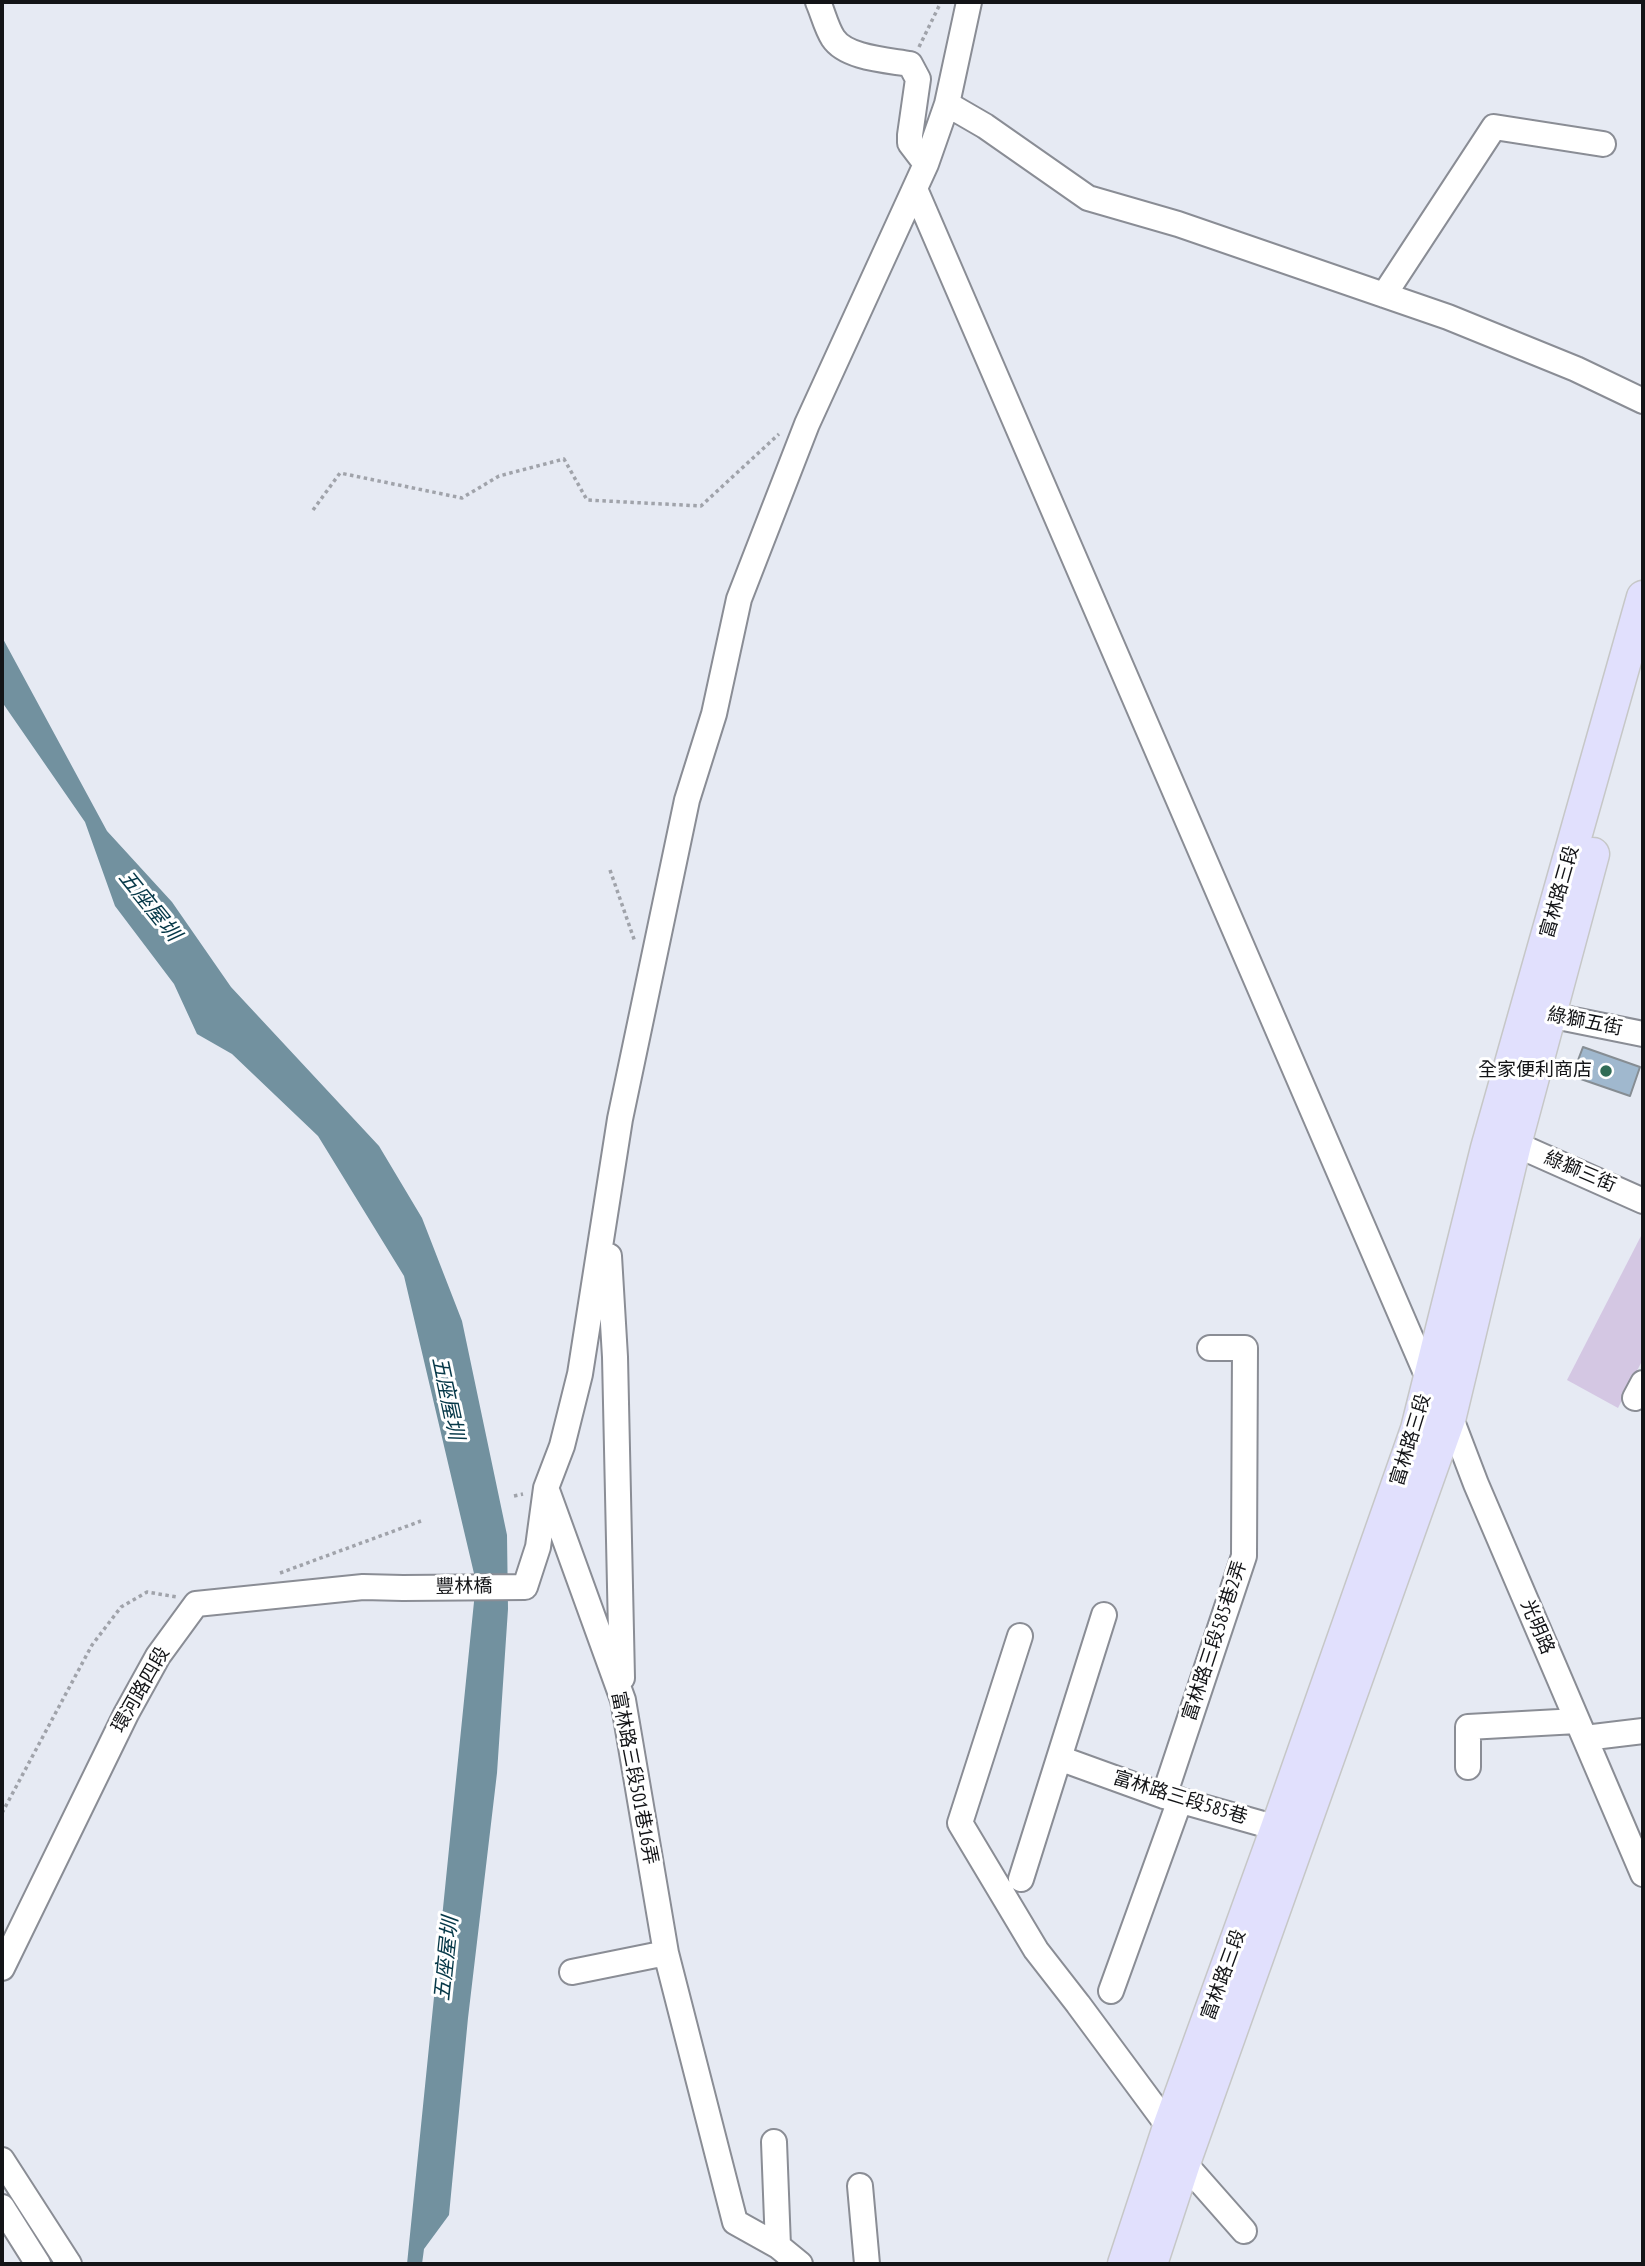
<!DOCTYPE html>
<html>
<head>
<meta charset="utf-8">
<style>
	body { margin:0 }
	#map { position:relative; width:1645px; height:2266px; overflow:hidden; background:#e6eaf3; font-family:"PT Sans Narrow",sans-serif }
	canvas { display:block }
	.frame { position:absolute; inset:0; border:4px solid #131417; pointer-events:none }
</style>
</head>
<body>
<div id="map">
<canvas width="1645" height="2266"></canvas>
<div class="frame"></div>
</div>
<script>
const c = document.querySelector('canvas').getContext('2d');
c.lineJoin = 'round';
function paint(path, color) { c.fillStyle = color; c.fill(path, 'evenodd'); }
function strokePath(path, color, width, dash) { c.strokeStyle = color; c.lineWidth = width; c.lineCap = dash ? 'butt' : 'round'; c.setLineDash(dash || []); c.stroke(path); }
function drawText(font, color, halo, rows, align = 'center') {
  c.font = font + ' "PT Sans Narrow","Noto Sans TC",sans-serif'; c.lineWidth = 6; c.setLineDash([]); c.textBaseline = 'middle'; c.strokeStyle = halo; c.fillStyle = color; for (const [text, x, y, turn = 0] of rows) {
    c.save(); c.translate(x, y); c.rotate((+turn || 0) * Math.PI / 180); c.textAlign = isNaN(turn) ? turn : align; if (halo) c.strokeText(text, 0, 0); c.fillText(text, 0, 0); c.restore();
  }
}
paint(new Path2D(`
	M 1641,1236 L 1643,1237 L 1643,1359 L 1618,1408 L 1567,1380 Z`), '#d4c7e3');
paint(new Path2D(`
	M 2,637 L 107,831 L 172,902 L 231,987 L 379,1146 L 422,1218 L 462,1321 L 507,1535 L 508,1609 L 497,1773 L 468,2018 L 449,2215 L 424,2249 L 422,2264 L 407,2264 L 476,1582 L 404,1276 L 318,1136 L 232,1054 L 197,1034 L 174,984 L 115,906 L 85,822 L 2,702 Z`), '#72919f');
const building = new Path2D(`
	M 1583,1047 L 1640,1067 L 1630,1096 L 1572,1076 Z`);
paint(building, '#a0b8ce');
strokePath(building, '#868d93', 2);
const minor = new Path2D(`
	M 818,2 C 823,13 826,27 833,38 C 846,58 887,60 910,64 L 918,79 L 910,135 L 910,143 L 926,164
	M 947,104 L 985,126 L 1088,198 L 1178,224 L 1448,317 L 1576,369 L 1643,401
	M 915,189 L 1429,1380 L 1450,1416 L 1476,1484 L 1643,1874
	M 1384,295 L 1494,127 L 1603,144
	M 1534,1012 L 1643,1034
	M 1515,1144 L 1643,1201
	M 609,1256 L 615,1357 L 622,1678
	M 1635,1398 L 1643,1383
	M 548,1493 L 623,1700 L 666,1953 L 735,2222 L 778,2246 L 800,2264
	M 1020,1636 L 960,1823 L 1036,1950 L 1078,2004 L 1169,2127
	M 1585,1738 L 1643,1731
	M 1059,1758 L 1164,1796 L 1277,1828 L 1294,1835
	M 1468,1767 L 1468,1727 L 1577,1721
	M 1164,1796 L 1244,1556 L 1245,1348 L 1210,1348
	M 1021,1879 L 1104,1615
	M 2,1968 L 126,1714 L 158,1656 L 196,1604 L 363,1587 L 403,1588 L 525,1587 L 538,1547 L 546,1488 L 562,1446 L 580,1374 L 620,1119 L 687,800 L 714,714 L 739,599 L 807,424 L 926,164 L 947,104 L 969,2
	M 572,1972 L 666,1953
	M 1111,1991 L 1180,1800
	M 774,2142 L 778,2246
	M 1171,2156 L 1184,2163 L 1244,2231
	M 2,2160 L 69,2264
	M 860,2186 L 867,2264
	M 2,2207 L 38,2264`);
const major = new Path2D(`
	M 1124,2264 L 1169,2127 L 1277,1828 L 1417,1429 L 1487,1148 L 1643,597
	M 1151,2264 L 1184,2163 L 1450,1416 L 1515,1144 L 1593,854`);
strokePath(minor, '#8a8d95', 28);
strokePath(major, '#c6c7c7', 35);
strokePath(new Path2D(`
	M 919,47 L 941,2
	M 313,510 L 340,473 L 462,498 L 499,476 L 564,459 L 587,500 L 701,506 L 779,434
	M 610,870 L 635,942
	M 514,1496 L 523,1494
	M 280,1573 L 421,1521
	M 2,1813 L 92,1645 L 121,1607 L 147,1592 L 177,1597`), '#a0a3aa', 3.5, [3.5, 3.5]);
strokePath(minor, '#fff', 24);
strokePath(major, '#e1e0fd', 32);
for (const [x, y, r, color] of [
	[1606,1071,7,"#316c56"]
]) { const dot = new Path2D(); dot.arc(x, y, r, 0, 2 * Math.PI); c.fillStyle = color; c.fill(dot); strokePath(dot, '#fff', 2.5); }
drawText('19px', '#131417', '#fff', [
	["富林路三段",1560,892,-74],
	["綠獅五街",1585,1022,11],
	["綠獅三街",1580,1172,23],
	["富林路三段",1411,1440,-73],
	["豐林橋",464,1587,-1],
	["光明路",1537,1627,67],
	["富林路三段585巷2弄",1215,1641,-72],
	["環河路四段",141,1690,-60],
	["富林路三段501巷16弄",634,1778,79],
	["富林路三段585巷",1180,1798,17],
	["富林路三段",1224,1975,-70]
]);
drawText('19px', '#131417', '#fff', [
	["全家便利商店",1592,1071]
], 'right');
drawText('italic 21px', '#063848', '#fff', [
	["五座屋圳",149,906,51],
	["五座屋圳",447,1398,78],
	["五座屋圳",447,1959,-84]
]);
</script>
</body>
</html>
